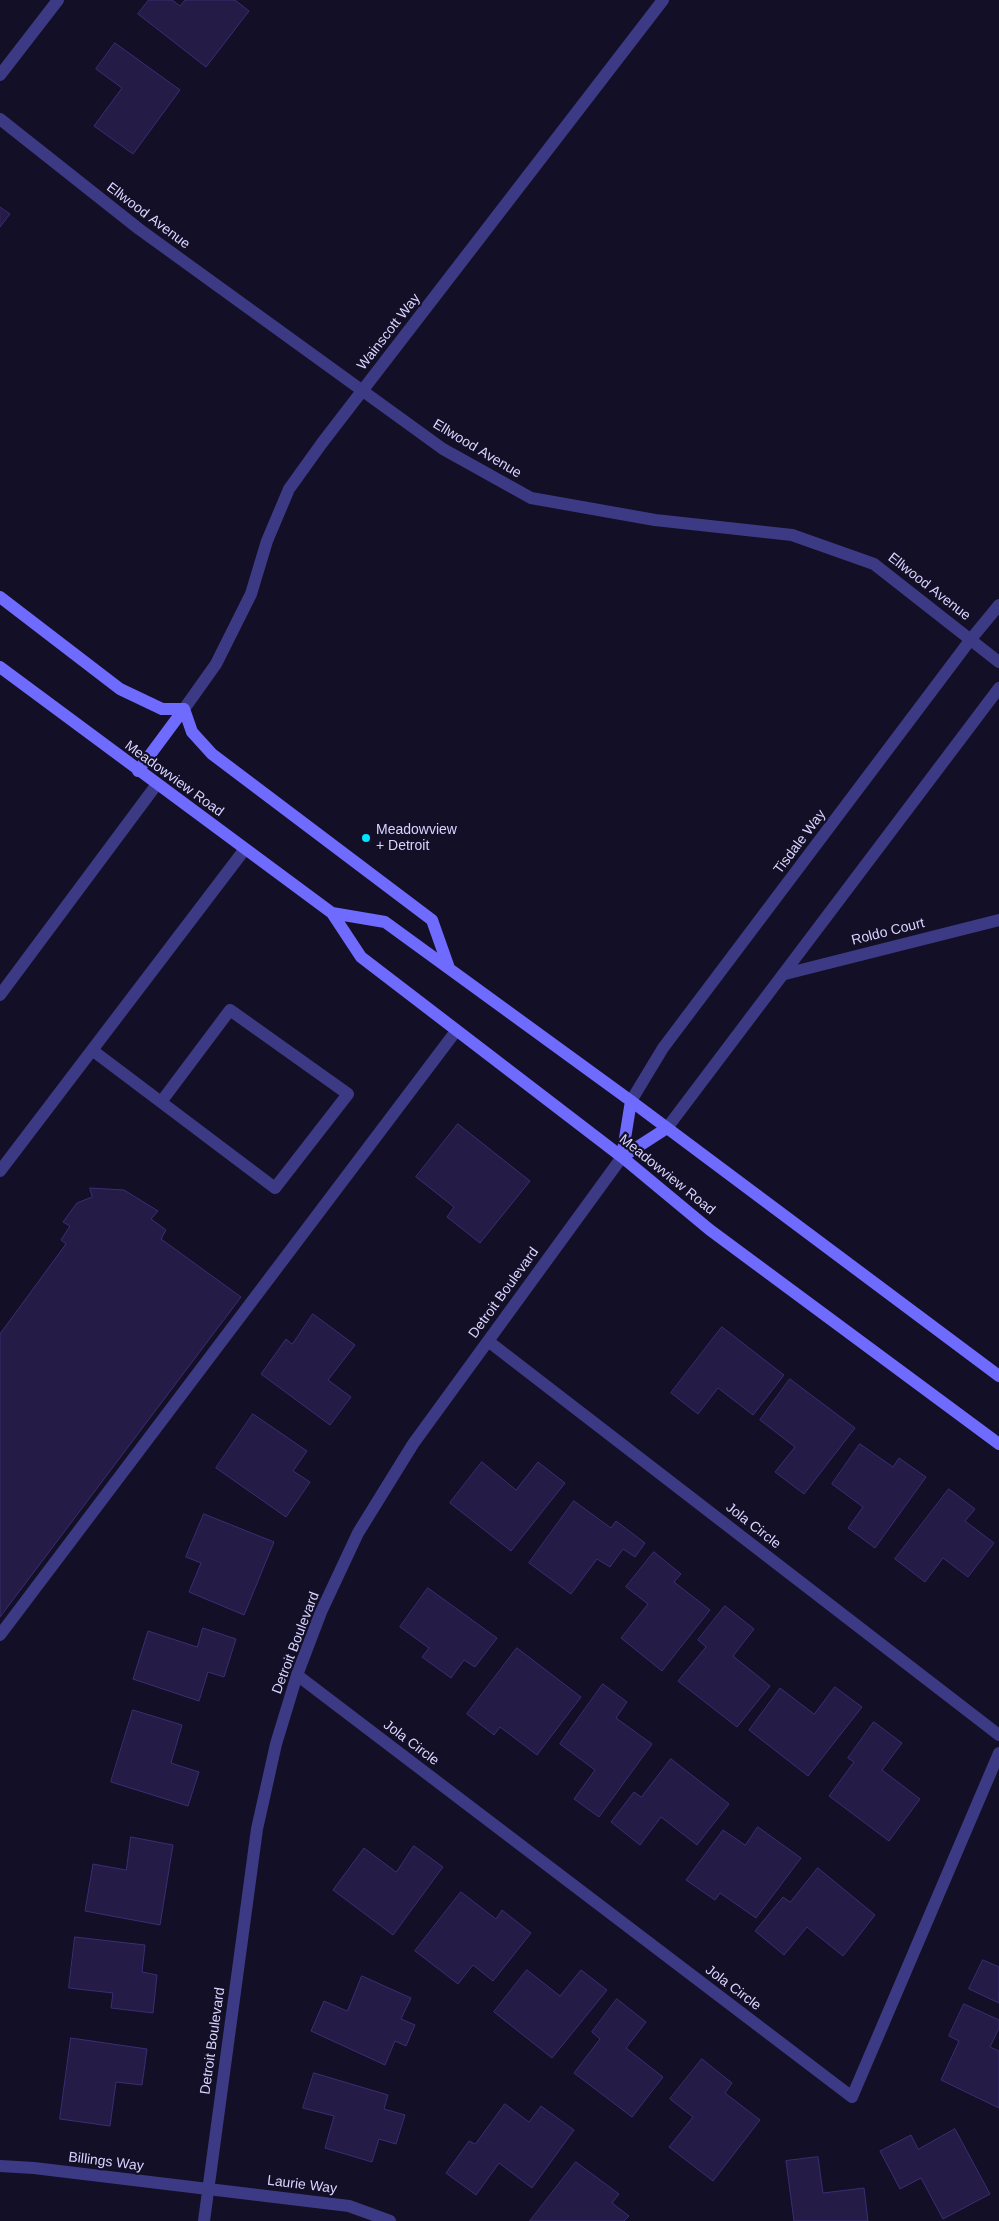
<!DOCTYPE html>
<html>
<head>
<meta charset="utf-8">
<style>
	body { margin:0 }
	canvas { display:block; background:#130f26 }
</style>
</head>
<body>
<canvas width="999" height="2221"></canvas>
<script>
const c = document.querySelector('canvas').getContext('2d');
c.lineJoin = 'round';
function paint(path, color) { c.fillStyle = color; c.fill(path, 'evenodd'); }
function strokePath(path, color, width, dash) { c.strokeStyle = color; c.lineWidth = width; c.lineCap = dash ? 'butt' : 'round'; c.setLineDash(dash || []); c.stroke(path); }
function drawText(font, color, halo, rows, align = 'center') {
  c.font = font + ' Helvetica,sans-serif'; c.lineWidth = 4.5; c.setLineDash([]); c.textBaseline = 'middle'; c.strokeStyle = halo; c.fillStyle = color; for (const [text, x, y, turn = 0] of rows) {
    c.save(); c.translate(x, y); c.rotate((+turn || 0) * Math.PI / 180); c.textAlign = isNaN(turn) ? turn : align; if (halo) c.strokeText(text, 0, 0); c.fillText(text, 0, 0); c.restore();
  }
}
const building = new Path2D(`
	M 149,0 L 172,0 L 180,6 L 185,0 L 235,0 L 249,11 L 206,67 L 138,14 Z
	M 115,43 L 180,90 L 133,154 L 94,126 L 122,88 L 96,69 Z
	M 0,207 L 10,214 L 0,227 Z
	M 458,1124 L 530,1181 L 480,1243 L 447,1217 L 454,1207 L 416,1177 Z
	M 90,1188 L 124,1190 L 158,1211 L 151,1219 L 166,1230 L 161,1239 L 241,1297 L 0,1617 L 0,1334 L 66,1244 L 61,1240 L 70,1226 L 63,1222 L 77,1203 L 92,1197 Z
	M 313,1314 L 355,1345 L 328,1380 L 351,1397 L 330,1425 L 261,1374 L 286,1339 L 292,1344 Z
	M 722,1327 L 784,1375 L 753,1415 L 718,1388 L 698,1414 L 671,1393 Z
	M 790,1379 L 855,1428 L 804,1494 L 775,1472 L 795,1447 L 760,1420 Z
	M 253,1414 L 307,1451 L 293,1471 L 310,1482 L 286,1517 L 216,1468 Z
	M 860,1444 L 893,1467 L 899,1458 L 926,1477 L 875,1548 L 848,1528 L 863,1507 L 832,1484 Z
	M 482,1462 L 516,1490 L 538,1462 L 565,1483 L 511,1551 L 450,1503 Z
	M 949,1489 L 975,1509 L 965,1521 L 994,1543 L 968,1577 L 943,1558 L 925,1582 L 895,1559 Z
	M 574,1501 L 611,1528 L 616,1521 L 645,1543 L 635,1557 L 623,1549 L 610,1567 L 597,1559 L 571,1594 L 529,1563 Z
	M 204,1514 L 274,1542 L 244,1615 L 189,1592 L 201,1563 L 186,1557 Z
	M 654,1552 L 681,1574 L 674,1582 L 710,1610 L 662,1671 L 621,1638 L 648,1604 L 626,1587 Z
	M 428,1588 L 497,1638 L 475,1667 L 464,1660 L 451,1678 L 422,1657 L 429,1648 L 400,1627 Z
	M 725,1606 L 754,1629 L 733,1656 L 770,1686 L 737,1727 L 678,1681 L 706,1647 L 698,1640 Z
	M 203,1628 L 236,1639 L 224,1677 L 208,1672 L 199,1701 L 133,1679 L 148,1631 L 197,1647 Z
	M 517,1648 L 581,1697 L 537,1755 L 500,1727 L 494,1735 L 467,1714 Z
	M 603,1684 L 627,1702 L 616,1718 L 652,1744 L 599,1817 L 574,1799 L 595,1770 L 560,1744 Z
	M 835,1687 L 862,1707 L 808,1776 L 749,1730 L 780,1688 L 814,1714 Z
	M 133,1710 L 182,1725 L 171,1763 L 199,1772 L 188,1806 L 111,1782 Z
	M 874,1722 L 902,1743 L 882,1770 L 920,1799 L 889,1841 L 829,1796 L 854,1762 L 848,1758 Z
	M 671,1759 L 729,1804 L 697,1845 L 661,1817 L 640,1845 L 611,1822 L 634,1792 L 641,1797 Z
	M 758,1827 L 801,1858 L 756,1918 L 720,1893 L 715,1900 L 686,1880 L 723,1830 L 745,1845 Z
	M 131,1837 L 173,1845 L 160,1925 L 85,1911 L 93,1864 L 126,1870 Z
	M 414,1846 L 443,1867 L 393,1935 L 333,1890 L 364,1848 L 396,1872 Z
	M 818,1868 L 875,1915 L 843,1956 L 807,1927 L 784,1955 L 755,1931 L 783,1897 L 790,1902 Z
	M 461,1892 L 496,1919 L 502,1910 L 531,1933 L 493,1981 L 473,1965 L 458,1984 L 415,1951 Z
	M 75,1937 L 145,1945 L 142,1972 L 157,1975 L 153,2013 L 111,2008 L 113,1993 L 69,1988 Z
	M 983,1960 L 999,1967 L 999,2003 L 969,1989 Z
	M 527,1970 L 560,1996 L 581,1970 L 607,1990 L 552,2058 L 494,2012 Z
	M 362,1976 L 411,1998 L 401,2019 L 415,2025 L 406,2046 L 395,2041 L 385,2065 L 311,2031 L 324,2001 L 347,2011 Z
	M 617,1999 L 646,2022 L 626,2048 L 663,2077 L 632,2117 L 574,2073 L 600,2039 L 592,2032 Z
	M 964,2004 L 999,2020 L 999,2028 L 990,2047 L 999,2051 L 999,2108 L 941,2080 L 959,2041 L 949,2036 Z
	M 71,2038 L 147,2049 L 142,2085 L 116,2082 L 110,2126 L 60,2119 Z
	M 702,2059 L 732,2083 L 725,2093 L 760,2120 L 713,2181 L 669,2147 L 693,2117 L 670,2099 Z
	M 314,2073 L 388,2095 L 384,2109 L 405,2115 L 396,2144 L 379,2139 L 372,2162 L 325,2148 L 334,2116 L 303,2108 Z
	M 505,2104 L 529,2122 L 541,2106 L 574,2130 L 532,2188 L 499,2163 L 476,2195 L 446,2173 L 469,2141 L 475,2144 Z
	M 955,2129 L 990,2194 L 943,2219 L 921,2178 L 900,2189 L 880,2151 L 911,2135 L 918,2149 Z
	M 818,2157 L 823,2193 L 864,2188 L 868,2221 L 794,2221 L 786,2161 Z
	M 576,2162 L 619,2194 L 612,2203 L 629,2216 L 624,2221 L 530,2221 Z`);
paint(building, '#241b47');
strokePath(building, '#3b2d73', 1);
strokePath(new Path2D(`
	M 785,974 L 999,920
	M 0,995 L 157,784
	M 92,1050 L 275,1188 L 348,1094 L 230,1010 L 161,1102
	M 0,1171 L 245,849
	M 0,1635 L 456,1031`), '#3d3a85', 12);
strokePath(new Path2D(`
	M 0,75 L 58,0
	M 0,119 L 139,229 L 443,449 L 531,498 L 655,520 L 792,535 L 874,564 L 999,662
	M 184,709 L 216,664 L 251,594 L 267,541 L 289,489 L 322,443 L 663,0
	M 631,1101 L 663,1048 L 971,639 L 999,605
	M 667,1128 L 999,688
	M 488,1341 L 999,1735
	M 297,1675 L 852,2097 L 999,1753
	M 0,2166 L 34,2168 L 349,2206 L 390,2221
	M 204,2221 L 257,1829 L 276,1744 L 297,1675 L 321,1612 L 358,1533 L 413,1444 L 622,1157`), '#3d3a85', 12);
strokePath(new Path2D(`
	M 0,597 L 120,689 L 162,709 L 184,709
	M 0,667 L 332,913 L 361,957 L 622,1157 L 710,1230 L 999,1444
	M 184,709 L 192,732 L 212,754 L 432,920 L 449,968
	M 138,771 L 184,709
	M 332,913 L 385,922 L 631,1101 L 999,1376
	M 622,1157 L 631,1101
	M 622,1157 L 667,1128`), '#6f6bff', 12);
for (const [x, y, r, color] of [
	[366,838,5,"#00e5ff"]
]) { const dot = new Path2D(); dot.arc(x, y, r, 0, 2 * Math.PI); c.fillStyle = color; c.fill(dot); strokePath(dot, '#130f26', 2); }
drawText('14px', '#d9d4ff', '#130f26', [
	["Ellwood Avenue",148,216,37],
	["Wainscott Way",389,332,-52],
	["Ellwood Avenue",477,449,31],
	["Ellwood Avenue",929,587,38],
	["Meadowview Road",174,779,36],
	["Tisdale Way",800,842,-53],
	["Roldo Court",888,932,-14],
	["Meadowview Road",667,1175,39],
	["Detroit Boulevard",504,1293,-54],
	["Jola Circle",753,1526,38],
	["Detroit Boulevard",296,1643,-69],
	["Jola Circle",411,1743,37],
	["Jola Circle",733,1988,37],
	["Detroit Boulevard",213,2041,-82],
	["Billings Way",106,2162,7],
	["Laurie Way",302,2185,7]
]);
drawText('14px', '#d9d4ff', '#130f26', [
	["Meadowview",376,830],
	["+ Detroit",376,846]
], 'left');
</script>
</body>
</html>
